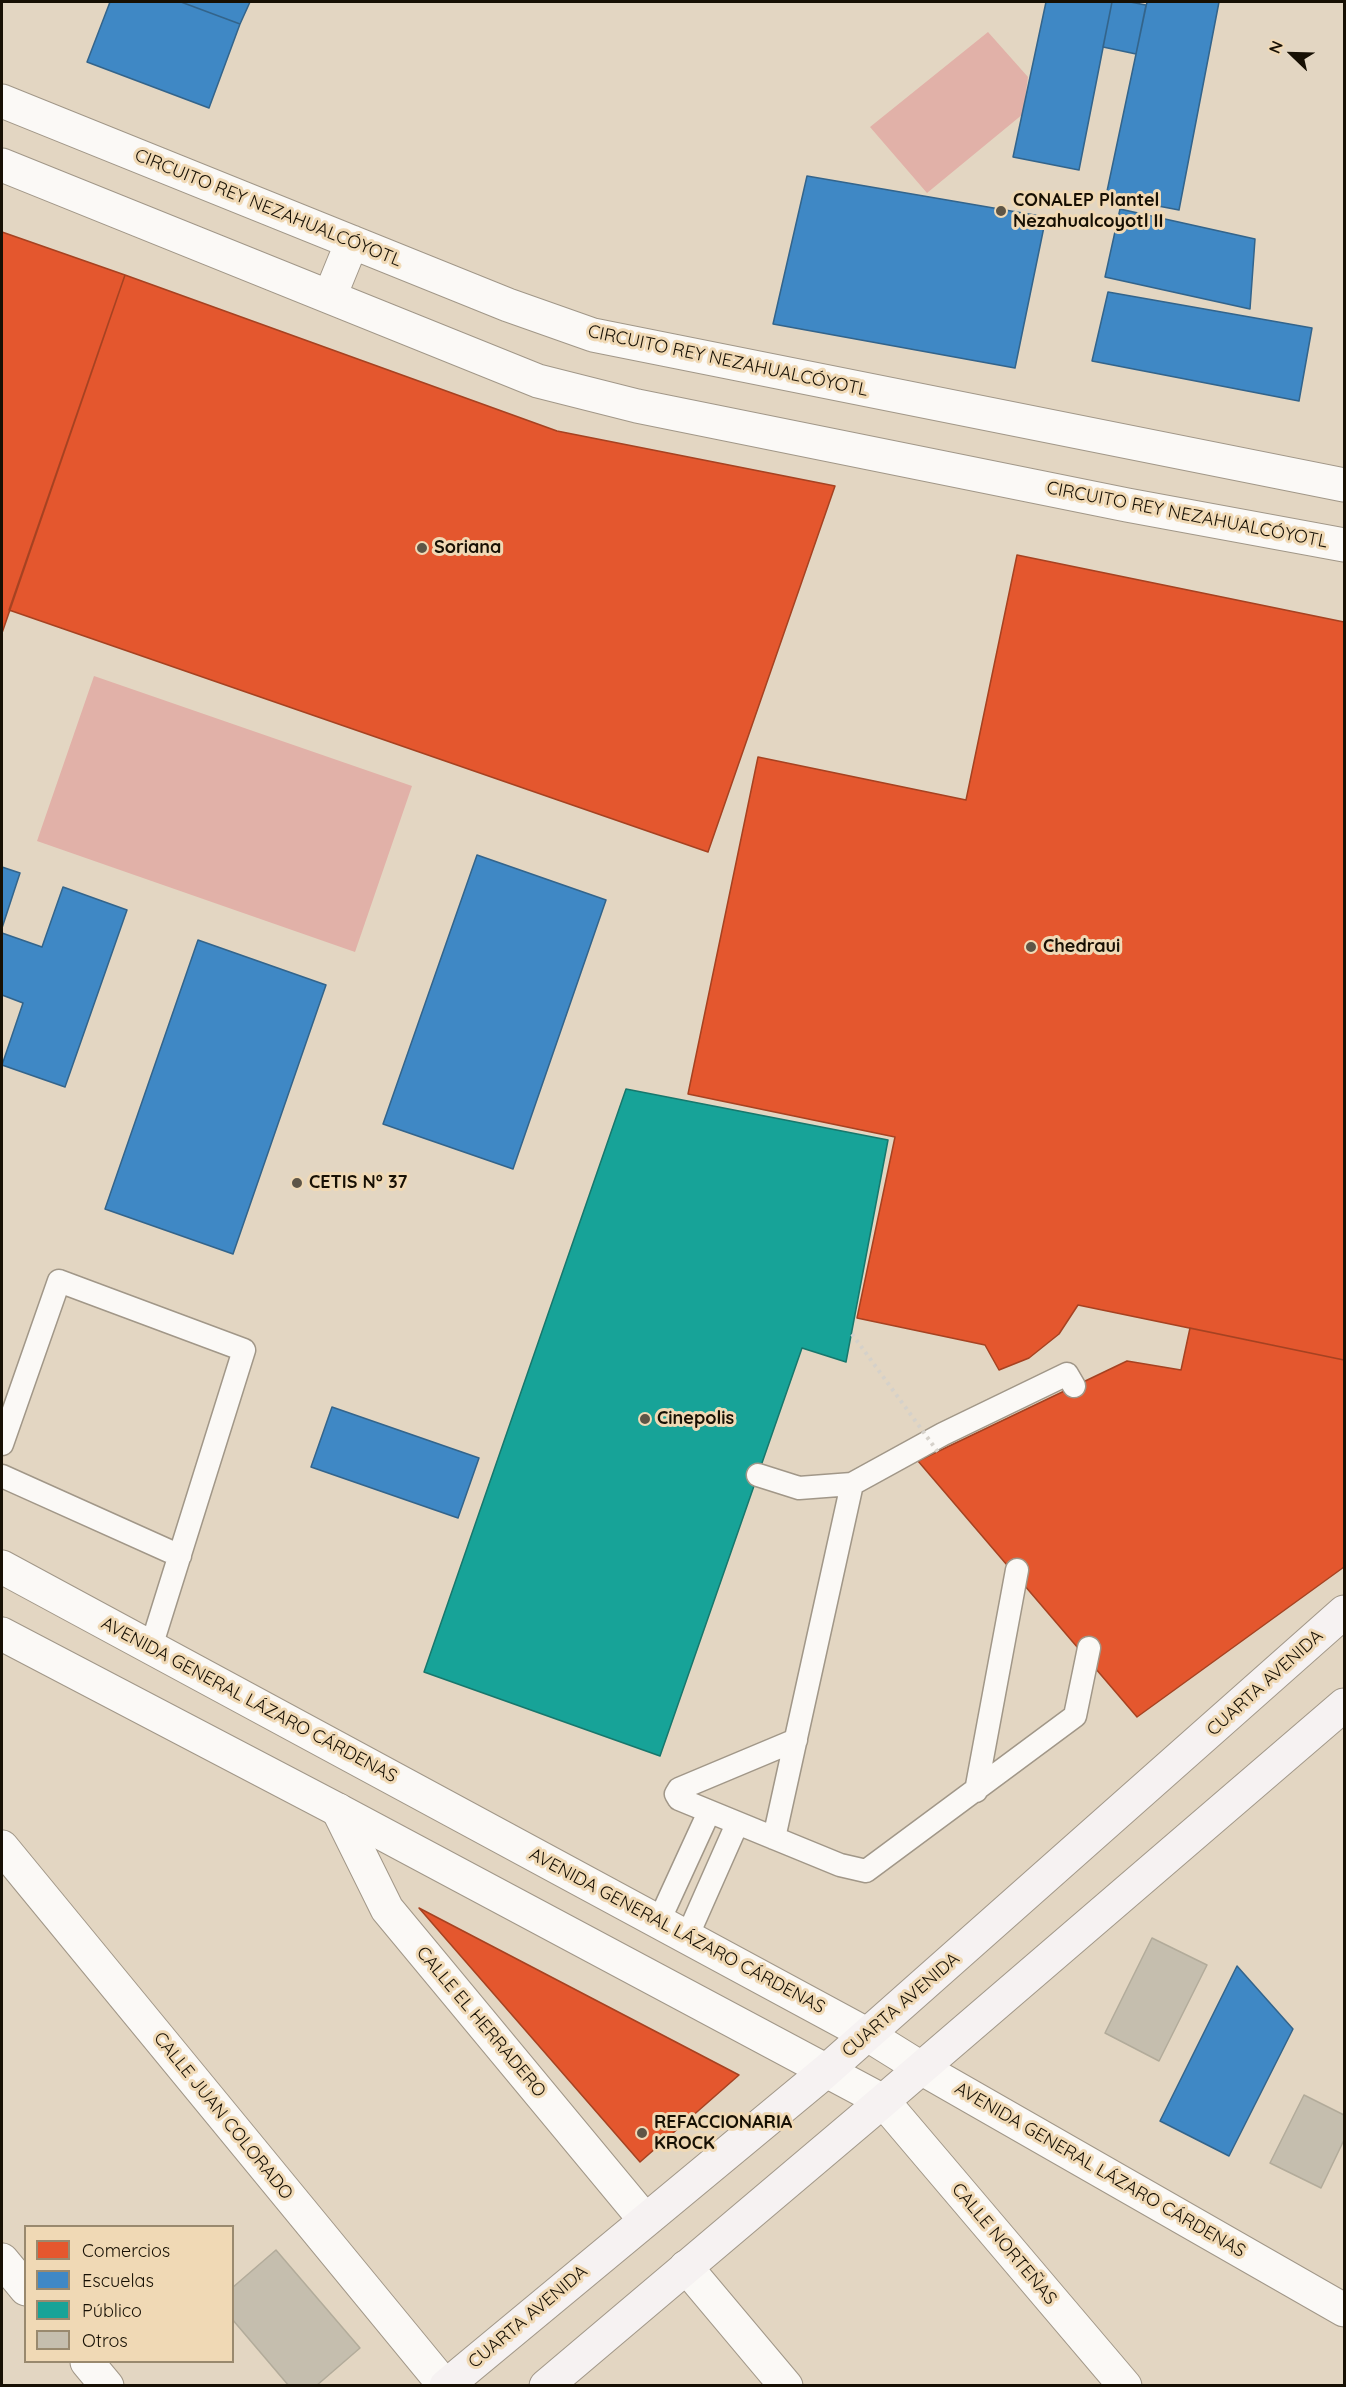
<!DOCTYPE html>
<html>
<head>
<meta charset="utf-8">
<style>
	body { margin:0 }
	#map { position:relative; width:1346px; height:2387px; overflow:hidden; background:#e3d6c2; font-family:Quicksand,sans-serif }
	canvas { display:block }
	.frame { position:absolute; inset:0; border:3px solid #171004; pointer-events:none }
	.legend { position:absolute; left:24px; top:2225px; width:210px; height:138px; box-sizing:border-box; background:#f0d9b5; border:2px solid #99896e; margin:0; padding:8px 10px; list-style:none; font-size:18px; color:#171004 }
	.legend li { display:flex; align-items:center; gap:12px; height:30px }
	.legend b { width:30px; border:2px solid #99896e }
	.north { position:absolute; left:1262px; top:24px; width:60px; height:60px; -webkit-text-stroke:4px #f0d9b5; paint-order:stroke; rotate:293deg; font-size:16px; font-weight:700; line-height:24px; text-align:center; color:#171004 }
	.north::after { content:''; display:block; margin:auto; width:21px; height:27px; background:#171004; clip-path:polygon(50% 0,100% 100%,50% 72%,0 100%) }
</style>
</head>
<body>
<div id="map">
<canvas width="1346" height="2387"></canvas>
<div class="frame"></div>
<ul class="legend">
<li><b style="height:16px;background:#e4572e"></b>Comercios</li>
<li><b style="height:16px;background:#3f88c5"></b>Escuelas</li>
<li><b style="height:16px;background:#17a398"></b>Público</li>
<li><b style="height:16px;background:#c5beae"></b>Otros</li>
</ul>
<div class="north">N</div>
</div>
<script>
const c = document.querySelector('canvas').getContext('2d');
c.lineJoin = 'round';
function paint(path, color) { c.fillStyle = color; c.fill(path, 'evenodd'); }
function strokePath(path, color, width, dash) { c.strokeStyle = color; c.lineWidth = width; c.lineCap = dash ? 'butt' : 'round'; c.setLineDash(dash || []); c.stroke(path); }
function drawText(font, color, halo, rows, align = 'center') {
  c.font = font + ' Quicksand,sans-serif'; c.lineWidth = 6; c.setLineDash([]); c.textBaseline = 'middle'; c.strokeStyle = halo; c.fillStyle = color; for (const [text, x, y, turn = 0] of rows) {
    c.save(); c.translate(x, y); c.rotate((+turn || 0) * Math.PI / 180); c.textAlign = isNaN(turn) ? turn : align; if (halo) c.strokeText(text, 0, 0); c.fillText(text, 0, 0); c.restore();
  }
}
paint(new Path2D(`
	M 988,32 L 1028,77 L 1023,114 L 927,193 L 870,127 Z
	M 94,676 L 412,786 L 355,952 L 37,841 Z`), '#e1b1a8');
const shops = new Path2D(`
	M 2,232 L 125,275 L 2,633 Z
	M 125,275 L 557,431 L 835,486 L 708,852 L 9,610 Z
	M 1017,555 L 1344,622 L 1344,1360 L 1078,1305 L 1059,1334 L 1029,1358 L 999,1370 L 985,1345 L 857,1318 L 895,1137 L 688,1094 L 758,757 L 966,800 Z
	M 1190,1328 L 1344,1360 L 1344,1567 L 1137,1717 L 918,1461 L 1127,1361 L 1181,1370 Z
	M 419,1908 L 739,2075 L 640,2162 Z`);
paint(shops, '#e4572e');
strokePath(shops, '#a64221', 1.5);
const schools = new Path2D(`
	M 110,2 L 181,2 L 240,24 L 209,108 L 87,62 Z
	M 181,2 L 250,2 L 240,24 Z
	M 1046,2 L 1112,2 L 1079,170 L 1013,157 Z
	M 1112,2 L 1130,2 L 1146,5 L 1136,54 L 1103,47 Z
	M 1147,2 L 1219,2 L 1179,210 L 1106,196 Z
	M 807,176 L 1046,217 L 1015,368 L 773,324 Z
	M 1120,209 L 1255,239 L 1250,309 L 1105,277 Z
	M 1108,292 L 1312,328 L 1299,401 L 1092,361 Z
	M 477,855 L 606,900 L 513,1169 L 383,1124 Z
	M 2,867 L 20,873 L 2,928 Z
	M 63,887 L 127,910 L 65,1087 L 2,1065 L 23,1003 L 2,995 L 2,933 L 42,947 Z
	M 198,940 L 326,985 L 233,1254 L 105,1209 Z
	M 332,1407 L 479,1458 L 458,1518 L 311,1467 Z
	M 1237,1966 L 1293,2029 L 1229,2156 L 1160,2121 Z`);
paint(schools, '#3f88c5');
strokePath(schools, '#33648b', 1.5);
const public = new Path2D(`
	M 626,1089 L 888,1140 L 846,1362 L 802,1348 L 660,1756 L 424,1672 Z`);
paint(public, '#17a398');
strokePath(public, '#17776c', 1.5);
const building = new Path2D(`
	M 1152,1938 L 1207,1965 L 1159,2061 L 1105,2033 Z
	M 1304,2095 L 1344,2115 L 1344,2140 L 1321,2188 L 1270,2163 Z
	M 276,2250 L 360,2348 L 316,2386 L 289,2386 L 232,2319 L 232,2288 Z`);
paint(building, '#c5beae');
strokePath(building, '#b2ab9a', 1.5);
const service = new Path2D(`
	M 2,1444 L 59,1281 L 244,1350 L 151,1647
	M 758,1475 L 799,1488 L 852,1484 L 943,1434 L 1067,1374 L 1074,1386
	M 2,1476 L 180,1556
	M 796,1740 L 679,1789 L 676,1794 L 679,1799 L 840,1865 L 866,1871 L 1075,1716 L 1089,1648
	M 976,1791 L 1017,1570
	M 774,1838 L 852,1484
	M 659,1921 L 709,1812
	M 687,1937 L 737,1824`);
const minor = new Path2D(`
	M 2,101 L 508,305 L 593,335 L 1344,485
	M 2,165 L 538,381 L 637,406 L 1127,505 L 1344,545
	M 330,296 L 352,242
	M 338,1810 L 387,1909 L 645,2220
	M 2,1847 L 445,2386
	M 2,2260 L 26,2289
	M 686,2267 L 786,2386
	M 87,2362 L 107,2386`);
const tertiary = new Path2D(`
	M 2,1567 L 868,2035 L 921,2068 L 1344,2310
	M 2,1634 L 338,1810 L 883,2101 L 1125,2386`);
const secondary = new Path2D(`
	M 446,2386 L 826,2071 L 1344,1612
	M 546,2386 L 883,2101 L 1344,1705`);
strokePath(service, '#a19788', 25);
strokePath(minor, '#a19788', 35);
strokePath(tertiary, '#a19788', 35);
strokePath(secondary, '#a19788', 35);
strokePath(service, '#fbf9f6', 22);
strokePath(minor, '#fbf9f6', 33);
strokePath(tertiary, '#fbf9f6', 33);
strokePath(secondary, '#f6f2f2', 33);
strokePath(new Path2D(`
	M 852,1334 L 938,1452`), '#d5d1ca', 4, [3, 4.5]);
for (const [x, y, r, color] of [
	[1001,211,6,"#5e5546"],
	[422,548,6,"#5e5546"],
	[1031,947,6,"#5e5546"],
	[297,1183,6,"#5e5546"],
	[645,1419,6,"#5e5546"],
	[642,2133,6,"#5e5546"]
]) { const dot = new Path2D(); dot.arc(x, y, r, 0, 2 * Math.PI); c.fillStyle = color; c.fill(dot); strokePath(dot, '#f0d9b5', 2); }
drawText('bold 18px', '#171004', '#f0d9b5', [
	["CONALEP Plantel",1013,201],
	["Nezahualcoyotl II",1013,222],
	["Soriana",434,548],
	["Chedraui",1043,947],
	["CETIS N° 37",309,1183],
	["Cinepolis",657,1419],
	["REFACCIONARIA",654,2123],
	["KROCK",654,2144]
], 'left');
drawText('18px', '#171004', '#f0d9b5', [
	["CIRCUITO REY NEZAHUALCÓYOTL",268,208,22],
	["CIRCUITO REY NEZAHUALCÓYOTL",728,361,12],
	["CIRCUITO REY NEZAHUALCÓYOTL",1187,515,11],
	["CUARTA AVENIDA",1265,1683,-42],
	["AVENIDA GENERAL LÁZARO CÁRDENAS",249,1700,28],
	["AVENIDA GENERAL LÁZARO CÁRDENAS",677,1931,28],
	["CUARTA AVENIDA",901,2005,-41],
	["CALLE EL HERRADERO",481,2022,50],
	["CALLE JUAN COLORADO",223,2116,51],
	["AVENIDA GENERAL LÁZARO CÁRDENAS",1100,2170,30],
	["CALLE NORTEÑAS",1004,2244,50],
	["CUARTA AVENIDA",528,2317,-40]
]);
</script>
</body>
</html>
